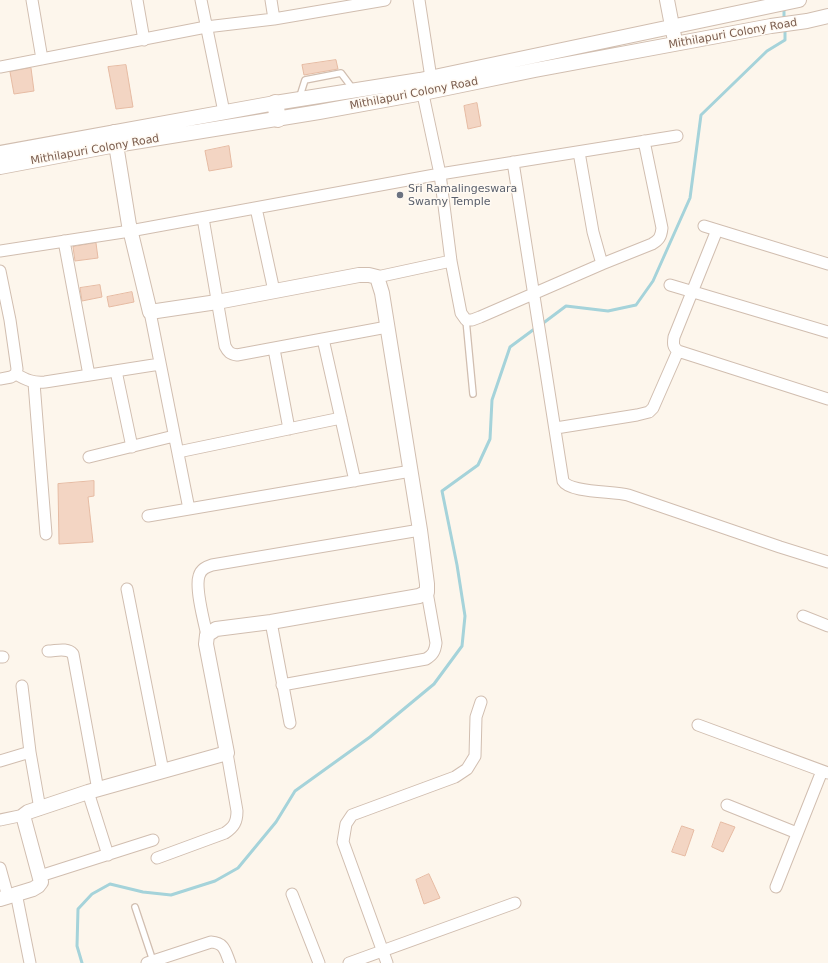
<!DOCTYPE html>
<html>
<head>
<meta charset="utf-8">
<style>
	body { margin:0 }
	canvas { display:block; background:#fdf6ec }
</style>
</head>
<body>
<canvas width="828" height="963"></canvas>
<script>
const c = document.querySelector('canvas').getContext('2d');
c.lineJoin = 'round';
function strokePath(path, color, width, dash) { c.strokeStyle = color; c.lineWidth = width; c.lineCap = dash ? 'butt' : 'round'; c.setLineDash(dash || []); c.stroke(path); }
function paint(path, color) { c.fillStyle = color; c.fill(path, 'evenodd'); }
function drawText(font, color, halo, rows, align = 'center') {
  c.font = font + ' "DejaVu Sans",sans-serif'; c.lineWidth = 3; c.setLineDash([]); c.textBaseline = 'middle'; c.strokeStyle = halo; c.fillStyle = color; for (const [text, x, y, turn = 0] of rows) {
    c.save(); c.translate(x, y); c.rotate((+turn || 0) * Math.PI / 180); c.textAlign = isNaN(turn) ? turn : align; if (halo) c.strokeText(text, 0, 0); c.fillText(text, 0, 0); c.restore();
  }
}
strokePath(new Path2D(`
	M 784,8 L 784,20
	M 542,324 L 566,306 L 608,311 L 636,305 L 653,281 L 690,198 L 701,115 L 767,51 L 785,40 L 785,28
	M 82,963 L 77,946 L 78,909 L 92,894 L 110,884 L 143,892 L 171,895 L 215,881 L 238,868 L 276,822 L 295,791 L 370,737 L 434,684 L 462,646 L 465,616 L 457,565 L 442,491 L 478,465 L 490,439 L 492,400 L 510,347 L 537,327`), '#a5d3da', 3);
const building = new Path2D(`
	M 336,60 L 338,69 L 304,75 L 302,65 Z
	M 126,65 L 133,107 L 116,109 L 108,67 Z
	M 31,68 L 34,91 L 14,94 L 10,72 Z
	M 477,103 L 481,126 L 468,129 L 464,106 Z
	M 229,146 L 232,167 L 209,171 L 205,151 Z
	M 96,243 L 98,258 L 75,261 L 73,247 Z
	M 100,285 L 102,297 L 82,301 L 80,288 Z
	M 132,292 L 134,302 L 109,307 L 107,297 Z
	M 94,481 L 94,496 L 88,497 L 93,542 L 59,544 L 58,484 Z
	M 721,822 L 735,827 L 723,852 L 712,847 Z
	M 682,826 L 694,830 L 685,856 L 672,852 Z
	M 429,874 L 440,898 L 424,904 L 416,880 Z`);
paint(building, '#f3d5c3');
strokePath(building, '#e6bba3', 1);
const service = new Path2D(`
	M 299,99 L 305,80 L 341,73 L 353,89
	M 466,320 L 473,394
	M 135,907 L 153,961`);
const minor = new Path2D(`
	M 32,0 L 42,59
	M 137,0 L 144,40
	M 201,0 L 224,112
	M 271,0 L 274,19
	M 419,0 L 431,78
	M 0,67 L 206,27 L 274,19 L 385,0
	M 421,85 L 440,174 L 451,261 L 461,313 L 466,320 L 472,320 L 480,317 L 602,264 L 593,232 L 579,152
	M 513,162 L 563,481 C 570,493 614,491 628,495 L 780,547 L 828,562
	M 256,208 L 274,291
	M 203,218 L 225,346 C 228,352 230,354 237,355 L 387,327
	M 704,226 L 828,264
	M 717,230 L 674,337 C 673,344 673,347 678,351 L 828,399
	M 64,241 L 89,375
	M 0,251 L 130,231 L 440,174 L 677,136
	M 602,264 L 652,244 C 659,240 661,237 662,228 L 644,141
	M 0,271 L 10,320 L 17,369 L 16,374 L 11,377 L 0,379
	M 377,277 L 451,261
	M 670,285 L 828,332
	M 150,312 L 189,509
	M 323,339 L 355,481
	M 274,349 L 289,429
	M 116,371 L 132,447
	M 16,374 C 26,380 33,383 45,382 L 160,364
	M 34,383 L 46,534
	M 556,428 L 637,415 L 649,412 L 653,408 L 678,351
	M 178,452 L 341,418
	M 89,457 L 174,436
	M 148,516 L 411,471
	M 127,589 L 163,771
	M 803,616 L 828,626
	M 271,622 L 290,723
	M 207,635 C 204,622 195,588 199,576 C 201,569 206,567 212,565 L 420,530
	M 48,651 C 56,651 67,647 73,654 L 98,790
	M 0,657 L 3,657
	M 282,685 L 426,659 C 433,655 435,651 436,643 L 427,592
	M 22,686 L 30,752
	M 698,725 L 828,773
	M 0,761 L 30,752 L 40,809
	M 88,792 L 108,855
	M 727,805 L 797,833
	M 0,820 L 24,815
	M 157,858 L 225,833 C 234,827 237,822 237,811 L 227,753
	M 0,868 L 8,897
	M 40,876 L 153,840
	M 776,887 L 822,771
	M 16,893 L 30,963
	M 292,894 L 319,963
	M 147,963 L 211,942 C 225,943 225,951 230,963
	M 349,963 L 515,903
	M 387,963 L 343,842 L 346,824 L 352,815 L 455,777 L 467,769 L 475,756 L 476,717 L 481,702`);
const tertiary = new Path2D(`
	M 667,0 L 674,36
	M 0,153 L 275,103 L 420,80 L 799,0
	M 0,167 L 116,145 L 319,112 L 423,93 L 535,70 L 771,26 L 807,21 L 828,16
	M 0,899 L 33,889 L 38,886 L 41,882 L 24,819 L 24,815 L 28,812 L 88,792 L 227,753 L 206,644 L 207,635 L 216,629 L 271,622 L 419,596 L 427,592 L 427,584 L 420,530 L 382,293 L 377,277 L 369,275 L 359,275 L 217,302 L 150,312 L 129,225 L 114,132`);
const secondary = new Path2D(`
	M 275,103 L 278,119`);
strokePath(service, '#d1beb0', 8);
strokePath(minor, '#d1beb0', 13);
strokePath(tertiary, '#d1beb0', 16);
strokePath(secondary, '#d6c0b0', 18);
strokePath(service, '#fff', 5.5);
strokePath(minor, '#fff', 11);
strokePath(tertiary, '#fff', 14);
strokePath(secondary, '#fff', 16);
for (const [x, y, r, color] of [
	[400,195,4,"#6b7280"]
]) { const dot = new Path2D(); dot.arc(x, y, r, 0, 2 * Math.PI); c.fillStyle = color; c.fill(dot); strokePath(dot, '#fffaf3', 1.5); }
drawText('11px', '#7a5c4d', '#fffaf3', [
	["Mithilapuri Colony Road",733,34,-10],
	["Mithilapuri Colony Road",414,94,-11],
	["Mithilapuri Colony Road",95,150,-10]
]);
drawText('11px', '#5b616d', '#fffaf3', [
	["Sri Ramalingeswara",408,189],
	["Swamy Temple",408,202]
], 'left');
</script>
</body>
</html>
